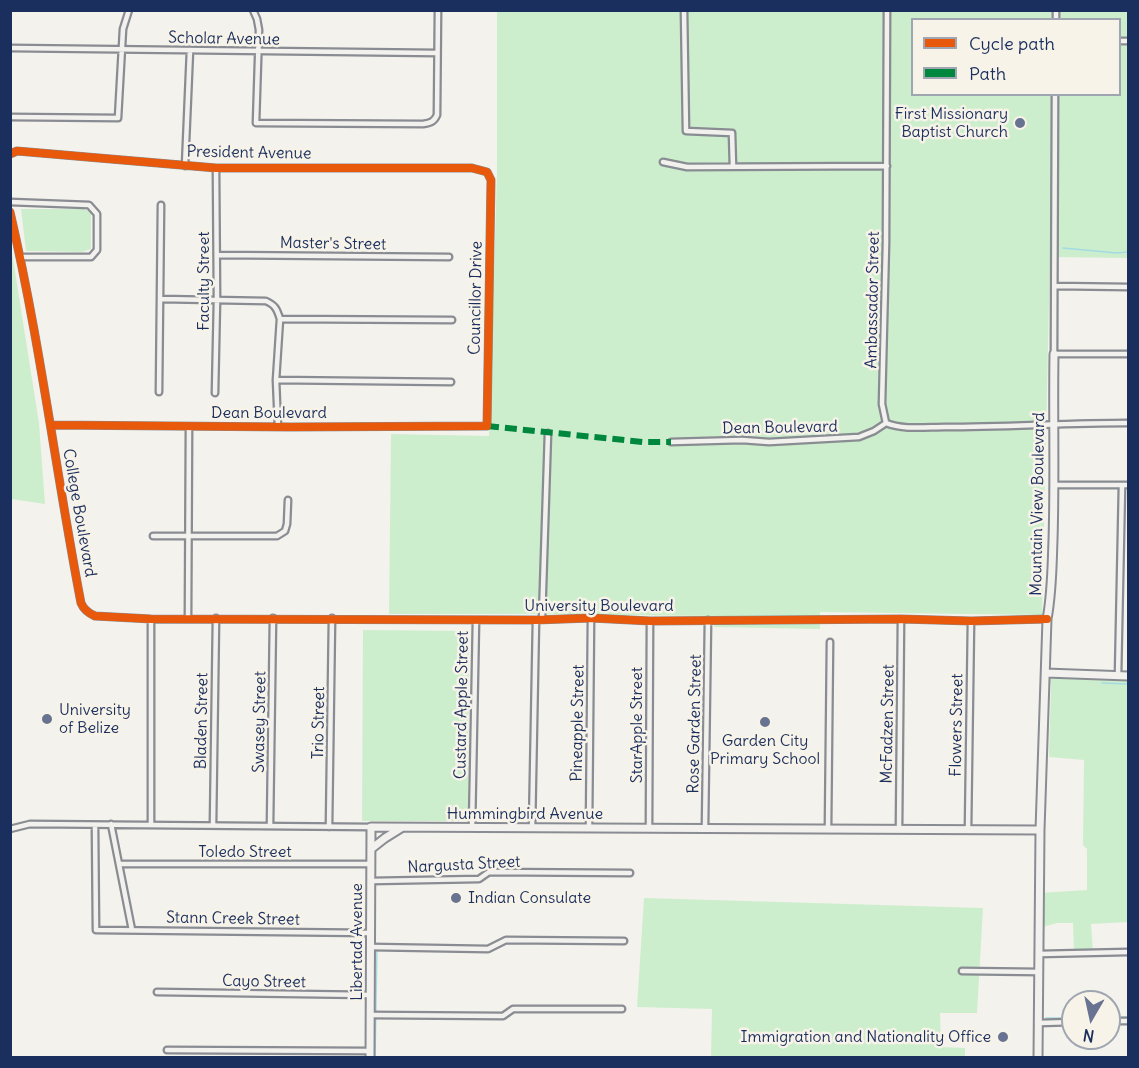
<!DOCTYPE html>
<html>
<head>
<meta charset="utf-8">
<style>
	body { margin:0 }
	#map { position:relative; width:1139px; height:1068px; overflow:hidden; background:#f4f2ec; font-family:Delius,sans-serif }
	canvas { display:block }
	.frame { position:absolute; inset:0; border:12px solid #1b2f5e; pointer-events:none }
	.legend { position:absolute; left:911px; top:18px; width:210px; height:78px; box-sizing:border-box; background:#f7f3e8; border:2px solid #9fa5b1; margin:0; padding:8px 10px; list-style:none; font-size:18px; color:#1b2f5e }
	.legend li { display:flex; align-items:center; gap:12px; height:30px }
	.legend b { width:30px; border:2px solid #9fa5b1 }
	.north { position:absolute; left:1061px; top:990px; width:60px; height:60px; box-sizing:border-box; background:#f7f3e8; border:2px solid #9fa5b1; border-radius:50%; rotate:189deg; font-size:16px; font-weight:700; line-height:24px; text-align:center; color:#1b2f5e }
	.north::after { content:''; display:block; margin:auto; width:21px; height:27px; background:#677390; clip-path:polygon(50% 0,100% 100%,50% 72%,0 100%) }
</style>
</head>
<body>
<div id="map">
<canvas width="1139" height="1068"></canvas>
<div class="frame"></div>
<ul class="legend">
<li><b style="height:8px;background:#e8590c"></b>Cycle path</li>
<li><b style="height:8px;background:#00873e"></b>Path</li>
</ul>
<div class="north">N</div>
</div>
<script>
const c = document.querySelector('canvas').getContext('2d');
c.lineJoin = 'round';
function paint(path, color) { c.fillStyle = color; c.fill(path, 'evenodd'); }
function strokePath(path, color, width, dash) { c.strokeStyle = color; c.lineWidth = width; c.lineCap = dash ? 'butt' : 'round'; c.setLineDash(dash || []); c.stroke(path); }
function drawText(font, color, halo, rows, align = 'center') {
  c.font = font + ' Delius,sans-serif'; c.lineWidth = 5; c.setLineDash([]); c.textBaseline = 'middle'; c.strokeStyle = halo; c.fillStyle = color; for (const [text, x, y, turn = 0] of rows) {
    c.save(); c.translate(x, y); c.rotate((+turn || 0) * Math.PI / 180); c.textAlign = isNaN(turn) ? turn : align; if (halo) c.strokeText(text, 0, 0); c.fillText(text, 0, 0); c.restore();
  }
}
paint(new Path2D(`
	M 497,11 L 1128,11 L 1128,258 L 1050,257 L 1042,615 L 820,612 L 820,629 L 714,627 L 713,616 L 533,614 L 389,614 L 391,434 L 489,436 L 497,174 ZM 912,20 L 1120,20 L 1120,94 L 912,94 Z
	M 21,209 L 84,209 L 91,212 L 91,249 L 82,252 L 26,251 Z
	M 10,240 L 39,423 L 45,504 L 11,499 Z
	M 363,630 L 469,631 L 468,821 L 362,821 Z
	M 1046,673 L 1128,676 L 1128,922 L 1091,924 L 1093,952 L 1074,952 L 1073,923 L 1057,923 L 1039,928 L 1040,893 L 1087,890 L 1087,849 L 1083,845 L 1084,760 L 1049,757 L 1051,686 Z
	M 644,898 L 983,908 L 977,1013 L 940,1013 L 941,1047 L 965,1048 L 965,1057 L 711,1057 L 712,1009 L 637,1007 Z`), '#cdeecd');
strokePath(new Path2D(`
	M 1063,248 L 1117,253 L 1128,252
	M 1102,683 L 1128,684
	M 1046,1018 L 1073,1018
	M 1109,1018 L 1128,1017
	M 366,1058 L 367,942
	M 375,1058 L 377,948`), '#a4dbe3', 1.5);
const street = new Path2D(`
	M 253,10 L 257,19 L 259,30 L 256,123 L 423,124 C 430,123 434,122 437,115 L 438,10
	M 684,10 L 686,131 L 732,133 L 733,167
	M 887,10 L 886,243 L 882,404 L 886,423 C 903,430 926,427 945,427 C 1006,427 1067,423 1128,423
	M 1056,20 L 1056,10
	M 1120,41 L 1128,41
	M 10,48 L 437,53
	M 1055,94 L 1054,354 L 1128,354
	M 10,117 L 118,118 L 123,29 L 129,10
	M 10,154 L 17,151 L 216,168 L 472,168 L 487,172 L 491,180 L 487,426 L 290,427 L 51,425
	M 663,162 L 687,167 L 887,166
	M 185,166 L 190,50
	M 10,202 L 89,205 L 97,214 L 97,250 L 91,257 L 21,257
	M 10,212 C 40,341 56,473 81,603 C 84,610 88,613 95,616 L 151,619 L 536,620 L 591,618 L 650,621 L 901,619 L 971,621 L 1047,619
	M 217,255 L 449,257
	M 1055,286 L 1128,287
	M 161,299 L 266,301 C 275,305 277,309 280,319 L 276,380 L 278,427
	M 280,319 L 452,320
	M 276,380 L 451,382
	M 159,392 L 161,205
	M 215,393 L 217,300 L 216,168
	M 671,442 L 742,440 L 769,442 L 859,437 L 874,431 L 886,423
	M 1054,485 L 1128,485
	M 153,536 L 277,536 L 285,531 L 287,524 L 288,500
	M 151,619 L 151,824
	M 188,619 L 189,427
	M 542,619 L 548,433
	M 1118,676 L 1122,485
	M 111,824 L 132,930
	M 95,825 L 96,930 L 371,933
	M 213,825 L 216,618
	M 270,826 L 273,618
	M 329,827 L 332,618
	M 472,827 L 476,620
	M 532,828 L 536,620
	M 589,828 L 591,618
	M 649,828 L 650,621
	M 705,828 L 708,620
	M 10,829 L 30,824 L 371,827
	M 828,829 L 830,642
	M 899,829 L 901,619
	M 968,830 L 971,621
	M 119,864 L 371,864
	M 371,881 L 479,879 L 489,872 L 630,873
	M 371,947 L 488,949 L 506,940 L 624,941
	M 1039,954 L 1128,952
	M 962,971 L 1039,972
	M 157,992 L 370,995
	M 370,1015 L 503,1016 L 513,1009 L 622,1009
	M 1109,1021 L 1128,1021
	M 1039,1023 L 1073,1022
	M 167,1050 L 370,1051`);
const secondary = new Path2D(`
	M 1046,673 L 1128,676
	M 371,849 L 385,838 L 401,828
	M 370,1058 L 371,827 L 1040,830
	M 1038,1058 L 1040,830 L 1047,619 C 1052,593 1052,567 1053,540 C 1055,478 1053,416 1054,354`);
strokePath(street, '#898c92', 9);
strokePath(secondary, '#898c92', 11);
strokePath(street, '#f2f1ed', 4.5);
strokePath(secondary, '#f2f1ed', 7);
strokePath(new Path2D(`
	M 487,426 L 643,442 L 671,442`), '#00873e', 6, [12, 6]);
strokePath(new Path2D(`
	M 10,154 L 17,151 L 216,168 L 472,168 L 487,172 L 491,180 L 487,426 L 290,427 L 51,425
	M 10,212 C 40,341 56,473 81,603 C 84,610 88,613 95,616 L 151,619 L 536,620 L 591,618 L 650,621 L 901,619 L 971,621 L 1047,619`), '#e8590c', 8);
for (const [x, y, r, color] of [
	[1020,123,6,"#677390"],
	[47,719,6,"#677390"],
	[765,722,6,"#677390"],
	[456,898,6,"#677390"],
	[1003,1037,6,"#677390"]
]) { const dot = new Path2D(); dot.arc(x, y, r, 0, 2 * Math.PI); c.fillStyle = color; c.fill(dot); strokePath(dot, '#f7f3e8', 2); }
drawText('16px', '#1b2f5e', '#f7f3e8', [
	["Scholar Avenue",224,39,1],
	["President Avenue",249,153,1],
	["Master's Street",333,244,1],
	["Faculty Street",204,281,-90],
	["Councillor Drive",476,298,-89],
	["Ambassador Street",873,300,-89],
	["Dean Boulevard",269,413],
	["Dean Boulevard",780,428,-1],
	["Mountain View Boulevard",1038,504,-89],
	["College Boulevard",79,513,80],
	["University Boulevard",599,606],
	["Custard Apple Street",462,705,-89],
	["Bladen Street",202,721,-89],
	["Swasey Street",260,722,-89],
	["Trio Street",319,723,-89],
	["Pineapple Street",578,723,-89],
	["Rose Garden Street",695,724,-89],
	["McFadzen Street",888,724,-89],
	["StarApple Street",637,725,-90],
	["Flowers Street",957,725,-89],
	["Hummingbird Avenue",525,814],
	["Toledo Street",245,852],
	["Nargusta Street",464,865,-3],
	["Stann Creek Street",233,919,1],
	["Libertad Avenue",357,942,-90],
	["Cayo Street",264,982,1]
]);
drawText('16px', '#1b2f5e', '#f7f3e8', [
	["First Missionary",1008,114],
	["Baptist Church",1008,132],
	["University",59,710,"left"],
	["of Belize",59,728,"left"],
	["Garden City",765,741,"center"],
	["Primary School",765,759,"center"],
	["Indian Consulate",468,898,"left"],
	["Immigration and Nationality Office",991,1037]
], 'right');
</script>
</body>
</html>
